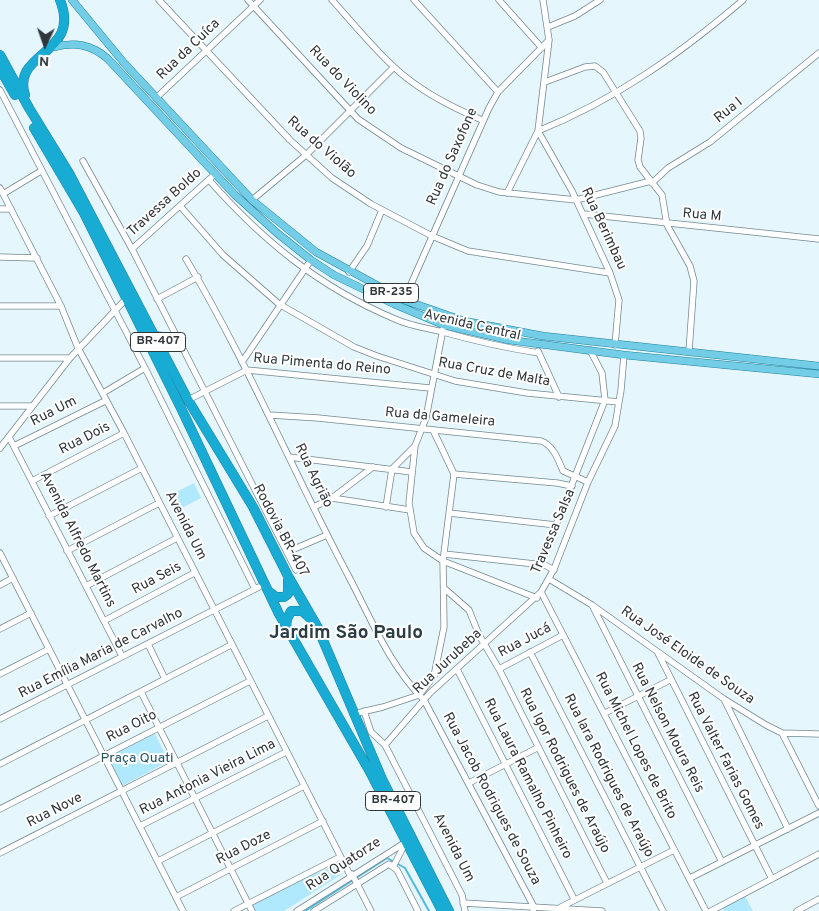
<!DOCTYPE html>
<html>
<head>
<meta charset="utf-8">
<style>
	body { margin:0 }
	#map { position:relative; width:819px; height:911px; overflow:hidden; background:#e5f6fd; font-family:Overpass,sans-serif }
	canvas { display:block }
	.north { position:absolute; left:20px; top:20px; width:50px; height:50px; -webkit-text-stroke:4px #fff; paint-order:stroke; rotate:183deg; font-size:14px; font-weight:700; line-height:20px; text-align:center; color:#2f373b }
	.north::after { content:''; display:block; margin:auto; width:18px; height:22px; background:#2f373b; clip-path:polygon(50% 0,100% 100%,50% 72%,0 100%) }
</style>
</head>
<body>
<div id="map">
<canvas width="819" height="911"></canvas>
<div class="north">N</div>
</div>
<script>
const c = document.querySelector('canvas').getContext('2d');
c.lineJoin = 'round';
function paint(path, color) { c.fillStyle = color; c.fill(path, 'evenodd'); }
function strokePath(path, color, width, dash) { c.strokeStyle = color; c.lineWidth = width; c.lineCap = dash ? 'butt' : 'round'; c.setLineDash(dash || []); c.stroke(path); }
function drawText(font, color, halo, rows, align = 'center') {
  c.font = font + ' Overpass,sans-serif'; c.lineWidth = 4; c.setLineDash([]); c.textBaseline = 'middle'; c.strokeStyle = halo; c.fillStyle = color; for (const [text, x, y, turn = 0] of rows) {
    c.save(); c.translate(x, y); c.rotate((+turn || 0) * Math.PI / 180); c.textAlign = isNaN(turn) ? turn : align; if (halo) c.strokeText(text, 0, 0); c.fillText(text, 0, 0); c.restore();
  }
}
paint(new Path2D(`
	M 194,483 L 201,498 L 174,512 L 166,497 Z
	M 154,732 L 169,761 L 120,787 L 105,757 Z
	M 335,865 L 342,874 L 284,911 L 255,911 L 251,903 Z
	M 744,894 L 753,911 L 724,911 L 721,905 Z`), '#b0e8fe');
strokePath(new Path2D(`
	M 305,911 L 387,858 L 405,868 L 429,911`), '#50bade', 2);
const minor = new Path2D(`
	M 159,0 L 290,140 L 332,178 L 371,204 L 432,236 L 468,251 L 610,273
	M 248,0 L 358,119 L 401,148 L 477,185 L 499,192 L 576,200 L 651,181
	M 332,0 C 352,22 372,47 394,67 C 419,91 451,107 482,120
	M 414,0 L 498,92
	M 499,0 L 542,48
	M 548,27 L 575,16 L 600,0
	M 545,82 L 585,67 L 595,66 L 603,72 L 640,131 L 641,138 L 638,160 L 640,167 L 662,195 L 667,225 L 690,266 L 694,281 L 689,351
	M 0,90 L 145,368 L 255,589
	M 156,98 L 260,0
	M 83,161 L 132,249 L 296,570
	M 209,180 C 263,241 319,287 395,319 C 410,326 427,328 443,332 C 475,341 506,348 539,353
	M 652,183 L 668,168 L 710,142 L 819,53
	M 0,188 L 61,306 L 78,348 L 124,433 L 350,875
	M 507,193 L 538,131 L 549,40 L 543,0
	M 3,194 L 41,171
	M 252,200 L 306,155 L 394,67
	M 181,207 L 223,255 L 279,304 L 354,347 L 377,356 L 455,381 L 527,393 L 619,402
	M 0,209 L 11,209
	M 584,214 L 819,239
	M 132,249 L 215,174
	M 0,257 L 37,258
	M 186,259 C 247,361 293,472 349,577 C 371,619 390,666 424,700 L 534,907 L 533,911
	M 349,272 L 367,246 L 382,210
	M 157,299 L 198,277
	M 404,300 L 489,108 L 498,92 L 549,40
	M 0,306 L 61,306
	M 443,329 L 426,418 L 415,446 L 409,503 L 414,533 L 424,548 L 443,561 L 537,598
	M 153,334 L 176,338
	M 615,345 L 619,300 L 610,273 L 572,191 L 538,131 C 615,100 680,54 743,0
	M 538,351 L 559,397
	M 0,358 L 70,358
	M 242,362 L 311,260
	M 103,393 L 145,368
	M 188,400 L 247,370 L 430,388
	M 0,406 L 32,406
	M 270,415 L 318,418 L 541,441 C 553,445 558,459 563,471 L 588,482
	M 9,437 L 122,656
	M 14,446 L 105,401
	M 0,448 L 70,358 L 126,299
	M 289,457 L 412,472
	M 392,469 L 415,446
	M 454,474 L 557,483 L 572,486
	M 32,481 L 124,433
	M 332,498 L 410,510
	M 314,507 L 332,498 L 373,467
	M 386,507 L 392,469
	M 449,513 L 556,525
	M 49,516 L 142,468
	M 67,551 L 159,503
	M 287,552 L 327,535
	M 0,553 L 183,911
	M 444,554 L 544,565
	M 554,570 L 541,563 L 605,400 L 602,373 L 590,350
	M 549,579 L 592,605 L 724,699 L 766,725 L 782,733 L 819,734
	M 0,585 L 13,578
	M 86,586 L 177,538
	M 445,589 L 469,610 L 479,635 L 499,669 L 607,883
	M 541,592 L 706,911
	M 592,605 L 722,862
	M 104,621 L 194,573
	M 0,629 L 31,613
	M 148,644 L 165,679
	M 530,652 L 663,911
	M 658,653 L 772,879
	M 457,669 L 574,899
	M 499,669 L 563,635
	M 0,674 L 49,649
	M 141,692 L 252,911
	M 724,699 L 788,829
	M 364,711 L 371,732 L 385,745 L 430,693 L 541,592 L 554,569 L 588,482 L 615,426 L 621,390 L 624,355
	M 605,713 L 670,680
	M 353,714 L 383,707 L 419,695 L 434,676 L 444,627 L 443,561 L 454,474 L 433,430
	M 0,719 L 259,587
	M 782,733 L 819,806
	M 385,745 L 462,895 L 465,911
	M 0,764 L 231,645
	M 469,783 L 537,748
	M 0,809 L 250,681
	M 140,826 L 286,752
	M 0,853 L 268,716
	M 158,861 L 304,786
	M 394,865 L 406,842
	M 352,874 L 371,911
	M 690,878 L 819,813
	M 176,897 L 323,821
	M 463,903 L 602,911
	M 561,907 L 674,850
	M 234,911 L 340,857
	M 297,911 L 406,842
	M 314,911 L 389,864 L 397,870 L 418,911
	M 711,911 L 819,854
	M 797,911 L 819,899`);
const major = new Path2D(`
	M 72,0 L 124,63 L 252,200 L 316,252 L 404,300 L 464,321 L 543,336 L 819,366
	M 54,47 C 75,42 91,44 108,59 L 234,194 L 277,233 L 311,260 L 334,275 L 394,304 L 444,325 L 509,340 L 624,355 L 819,374`);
const highway = new Path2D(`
	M 0,55 L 29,108 L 69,173 L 188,400 L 253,507 L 288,576 L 317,626 L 382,779 L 449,911
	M 0,69 L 15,95
	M 25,95 C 11,51 82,55 60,0
	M 34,128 L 84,213 L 180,406 L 279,614 L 369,770 L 442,911
	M 268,591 L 276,597 L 284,597 L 288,594 L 288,580
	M 286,627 L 287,619 L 291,611 L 302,611 L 310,618`);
strokePath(minor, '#748890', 7);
strokePath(major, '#20839f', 8);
strokePath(highway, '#20839f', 10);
strokePath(minor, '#fff', 5.5);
strokePath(major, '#74cde6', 7);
strokePath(highway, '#18acd5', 9);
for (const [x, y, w] of [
	[391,293,55],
	[158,342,55],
	[393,801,55]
]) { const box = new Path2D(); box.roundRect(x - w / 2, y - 9.5, w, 19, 4); c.fillStyle = '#fff'; c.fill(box); strokePath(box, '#2f373b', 1); }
drawText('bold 12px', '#2f373b', null, [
	["BR-235",391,293],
	["BR-407",158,342],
	["BR-407",393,801]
]);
drawText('14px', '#2f373b', '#fff', [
	["Rua da Cuíca",189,50,-44],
	["Rua do Violino",342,81,46],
	["Rua I",729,111,-39],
	["Rua do Violão",321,148,41],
	["Rua do Saxofone",453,157,-66],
	["Travessa Boldo",165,203,-42],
	["Rua M",702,216,5],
	["Rua Berimbau",603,229,65],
	["Avenida Central",472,326,13],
	["Rua Pimenta do Reino",322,365,5],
	["Rua Cruz de Malta",494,373,10],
	["Rua Um",54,412,-27],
	["Rua da Gameleira",440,418,5],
	["Rua Dois",85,439,-27],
	["Rua Agrião",313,476,64],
	["Avenida Um",185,526,63],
	["Rodovia BR-407",280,531,62],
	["Travessa Salsa",554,532,-67],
	["Avenida Alfredo Martins",77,540,63],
	["Rua Seis",157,579,-28],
	["Rua Jucá",525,641,-28],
	["Rua Emília Maria de Carvalho",101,654,-27],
	["Rua José Eloide de Souza",687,656,35],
	["Rua Jurubeba",448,662,-43],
	["Rua Oito",132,727,-27],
	["Rua Nelson Moura Reis",667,728,63],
	["Rua Michel Lopes de Brito",635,746,63],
	["Rua Valter Farias Gomes",725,761,63],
	["Rua Igor Rodrigues de Araújo",564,771,63],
	["Rua Iara Rodrigues de Araújo",608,776,63],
	["Rua Antonia Vieira Lima",208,778,-27],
	["Rua Laura Ramalho Pinheiro",527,779,63],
	["Rua Jacob Rodrigues de Souza",491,799,62],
	["Rua Nove",55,811,-27],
	["Rua Doze",244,848,-27],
	["Avenida Um",453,848,63],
	["Rua Quatorze",344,865,-33]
]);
drawText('14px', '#245161', '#fff', [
	["Praça Quati",137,759]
]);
drawText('bold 19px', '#2c3e45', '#fff', [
	["Jardim São Paulo",346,634]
]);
</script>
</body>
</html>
